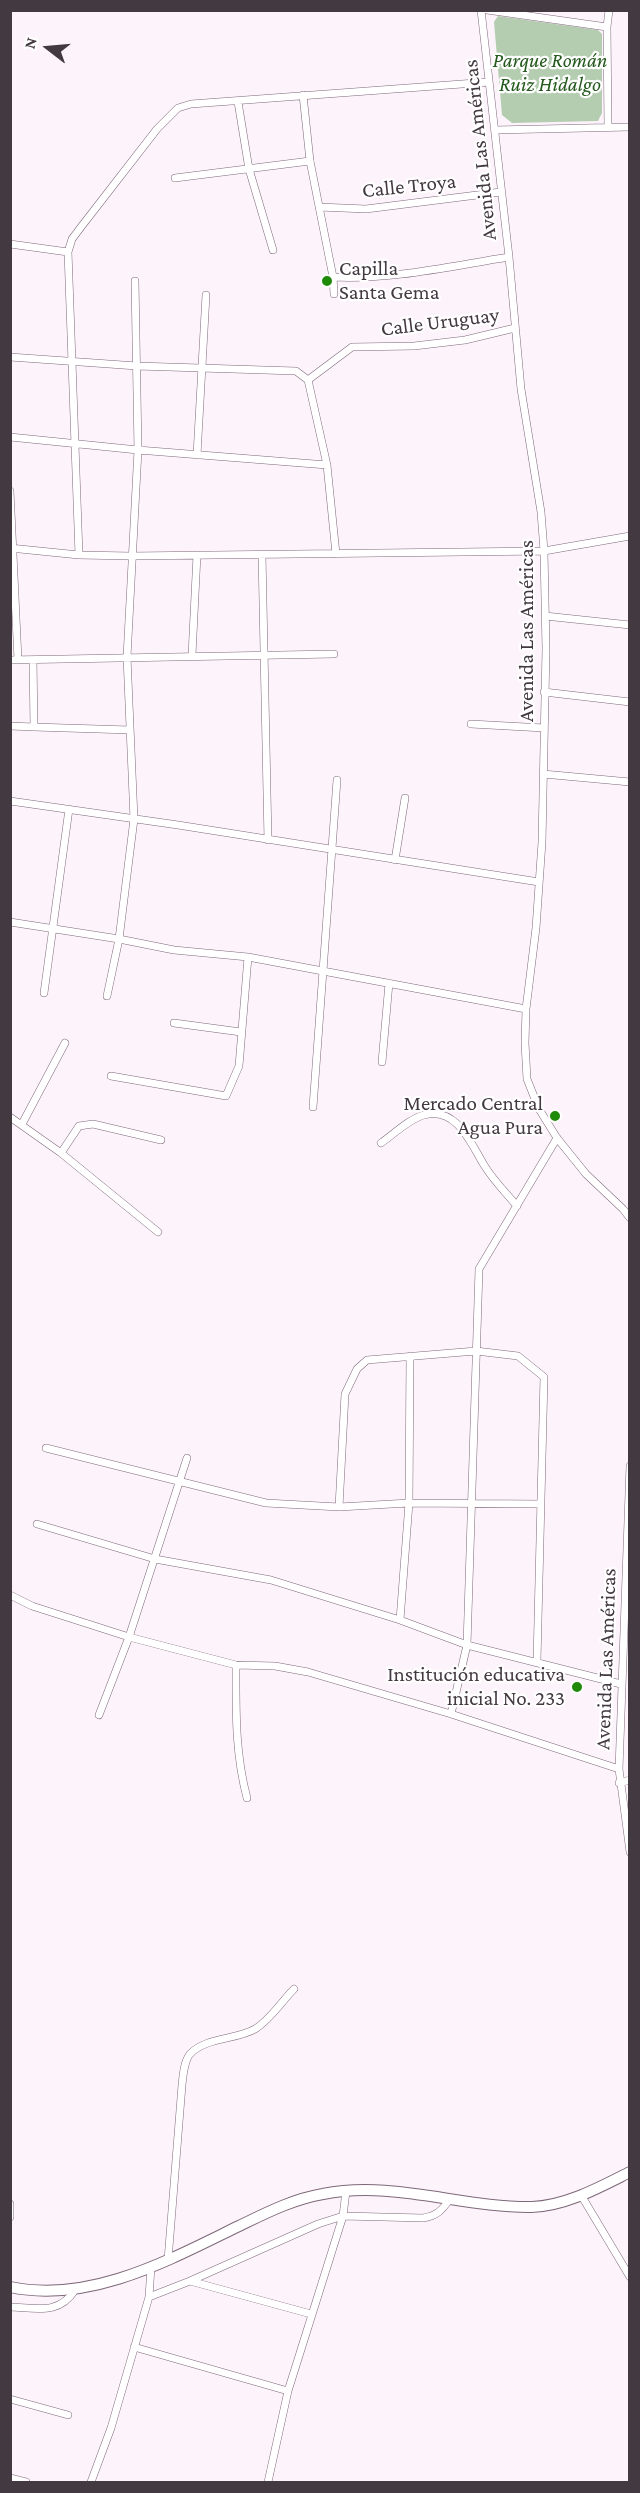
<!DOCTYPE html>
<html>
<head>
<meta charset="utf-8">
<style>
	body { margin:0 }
	#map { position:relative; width:640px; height:2493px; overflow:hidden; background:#fdf3fb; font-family:"Crimson Pro",serif }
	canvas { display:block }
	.frame { position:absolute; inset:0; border:12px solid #433941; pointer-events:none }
	.north { position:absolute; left:18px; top:18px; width:60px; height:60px; -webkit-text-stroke:4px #fff; paint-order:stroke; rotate:286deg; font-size:16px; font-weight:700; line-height:24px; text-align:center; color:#433941 }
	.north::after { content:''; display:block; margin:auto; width:21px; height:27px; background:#433941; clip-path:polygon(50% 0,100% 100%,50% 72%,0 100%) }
</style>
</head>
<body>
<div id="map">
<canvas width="640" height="2493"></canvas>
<div class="frame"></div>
<div class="north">N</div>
</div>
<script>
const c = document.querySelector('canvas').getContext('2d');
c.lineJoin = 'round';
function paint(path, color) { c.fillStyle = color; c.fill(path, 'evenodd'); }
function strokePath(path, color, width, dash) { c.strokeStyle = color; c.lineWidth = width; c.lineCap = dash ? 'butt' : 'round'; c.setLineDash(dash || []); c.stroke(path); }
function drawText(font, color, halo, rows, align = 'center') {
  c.font = font + ' "Crimson Pro",serif'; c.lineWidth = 4.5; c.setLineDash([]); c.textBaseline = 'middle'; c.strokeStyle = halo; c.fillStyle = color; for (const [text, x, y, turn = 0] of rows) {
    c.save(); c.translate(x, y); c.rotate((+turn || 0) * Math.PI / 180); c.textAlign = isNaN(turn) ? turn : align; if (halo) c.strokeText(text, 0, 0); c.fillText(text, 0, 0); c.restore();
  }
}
paint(new Path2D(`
	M 498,16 L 598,30 L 602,34 L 602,113 L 598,121 L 512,123 L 502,115 L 494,22 Z`), '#b4cdb0');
const minor = new Path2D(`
	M 481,10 L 509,257 L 521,389 L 541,512 L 544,551 L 546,649 L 542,842 L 536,928 L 526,1009 L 525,1043 L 527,1079 L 539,1109 L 557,1138 L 586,1174 L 623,1209 L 630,1218
	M 487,10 L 607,27
	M 303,95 L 310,161 L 333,277 L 334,294
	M 238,102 L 249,169 L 273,250
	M 608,127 L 607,27 L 609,10
	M 495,130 L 630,127
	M 175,178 L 310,161
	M 319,207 L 366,209 L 501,192
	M 10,244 L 68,252
	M 333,277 C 392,280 451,266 509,257
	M 10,357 L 137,366 L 296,371 L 308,380 L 327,465 L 336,554
	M 308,380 L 352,347 L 414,346 L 465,340 L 515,328
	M 10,437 L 138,450 L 327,465
	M 197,455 L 206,295
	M 10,491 L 18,660
	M 10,548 L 79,555 L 131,556 L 544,551 L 630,536
	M 79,555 L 68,252 L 72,239 L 81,227 L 157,129 L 178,108 L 191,104 L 489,82
	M 262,555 L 268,840
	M 545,616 L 630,625
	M 192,655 L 197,555
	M 10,660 L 334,654
	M 544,692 L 630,702
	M 471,724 L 544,728
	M 10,726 L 34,727 L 33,660
	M 34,727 L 130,730
	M 543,774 L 630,782
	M 10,801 L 178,825 L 539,882
	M 395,860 L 405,798
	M 10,922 L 119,939 L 174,950 L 248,957 L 526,1009
	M 44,993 L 69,809
	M 107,996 L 119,939 L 134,819 L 127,657 L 138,450 L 135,281
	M 174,1023 L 241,1032
	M 382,1062 L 389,983
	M 111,1076 L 226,1096 L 239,1066 L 248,957
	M 313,1107 L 337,780
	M 10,1117 L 61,1153 L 158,1232
	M 22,1124 L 65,1043
	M 381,1143 C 394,1134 409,1119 424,1115 C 457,1106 471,1144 484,1165 C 493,1180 506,1193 517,1206
	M 61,1153 L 79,1126 L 93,1124 L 161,1140
	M 46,1448 L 266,1503 L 339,1507 L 409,1503 L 541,1504
	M 630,1466 L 619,1769 L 630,1852
	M 339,1507 L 345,1394 L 357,1369 L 367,1360 L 476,1351 L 518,1356 L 544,1377 L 537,1661
	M 37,1524 L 155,1559 L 271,1580 L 400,1620 L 467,1645 L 621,1684
	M 10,1595 L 32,1606 L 129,1637 L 236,1665 L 275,1666 L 308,1672 L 451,1714 L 619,1769
	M 400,1620 L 409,1503 L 410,1356
	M 236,1665 C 236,1711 235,1753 247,1798
	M 451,1714 L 467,1645 L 479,1269 L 557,1138
	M 99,1715 L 129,1637 L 187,1458
	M 619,1783 L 630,1780
	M 581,2195 L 630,2277
	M 10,2204 L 10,2217
	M 168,2260 L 182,2085 C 183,2076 184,2061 190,2054 C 206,2037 236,2040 255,2029 C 270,2020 282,2001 294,1989
	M 190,2281 L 311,2314
	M 149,2297 L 190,2281 L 318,2224 L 343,2216 L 423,2218 C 437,2216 442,2210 450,2199
	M 10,2307 C 37,2308 59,2315 75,2290
	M 134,2347 L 288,2391
	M 10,2399 L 68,2415
	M 10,2478 L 26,2482
	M 91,2482 L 111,2428 L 149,2297 L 151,2267
	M 268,2482 L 288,2391 L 343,2216 L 346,2191`);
const primary = new Path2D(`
	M 10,2287 C 90,2304 169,2260 239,2226 C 266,2213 293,2199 323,2194 C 392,2180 463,2208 532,2207 C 566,2206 600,2187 630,2172`);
strokePath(minor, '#7e687a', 8);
strokePath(primary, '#7e687a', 12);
strokePath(minor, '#fff', 7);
strokePath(primary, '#fff', 10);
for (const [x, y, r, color] of [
	[327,281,6,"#1e8a07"],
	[555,1116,6,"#1e8a07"],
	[577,1687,6,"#1e8a07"]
]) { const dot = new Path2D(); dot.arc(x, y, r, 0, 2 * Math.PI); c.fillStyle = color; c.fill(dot); strokePath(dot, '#fff', 2); }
drawText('italic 21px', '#24591d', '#fff', [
	["Parque Román",550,61],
	["Ruiz Hidalgo",550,85]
]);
drawText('21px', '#433941', '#fff', [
	["Avenida Las Américas",480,150,-96],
	["Calle Troya",409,186,-6],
	["Calle Uruguay",440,322,-7],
	["Avenida Las Américas",527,631,-90],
	["Avenida Las Américas",606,1659,-88]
]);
drawText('21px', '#433941', '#fff', [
	["Capilla",339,269,"left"],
	["Santa Gema",339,293,"left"],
	["Mercado Central",543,1104],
	["Agua Pura",543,1128],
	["Institución educativa",565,1675],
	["inicial No. 233",565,1699]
], 'right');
</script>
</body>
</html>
